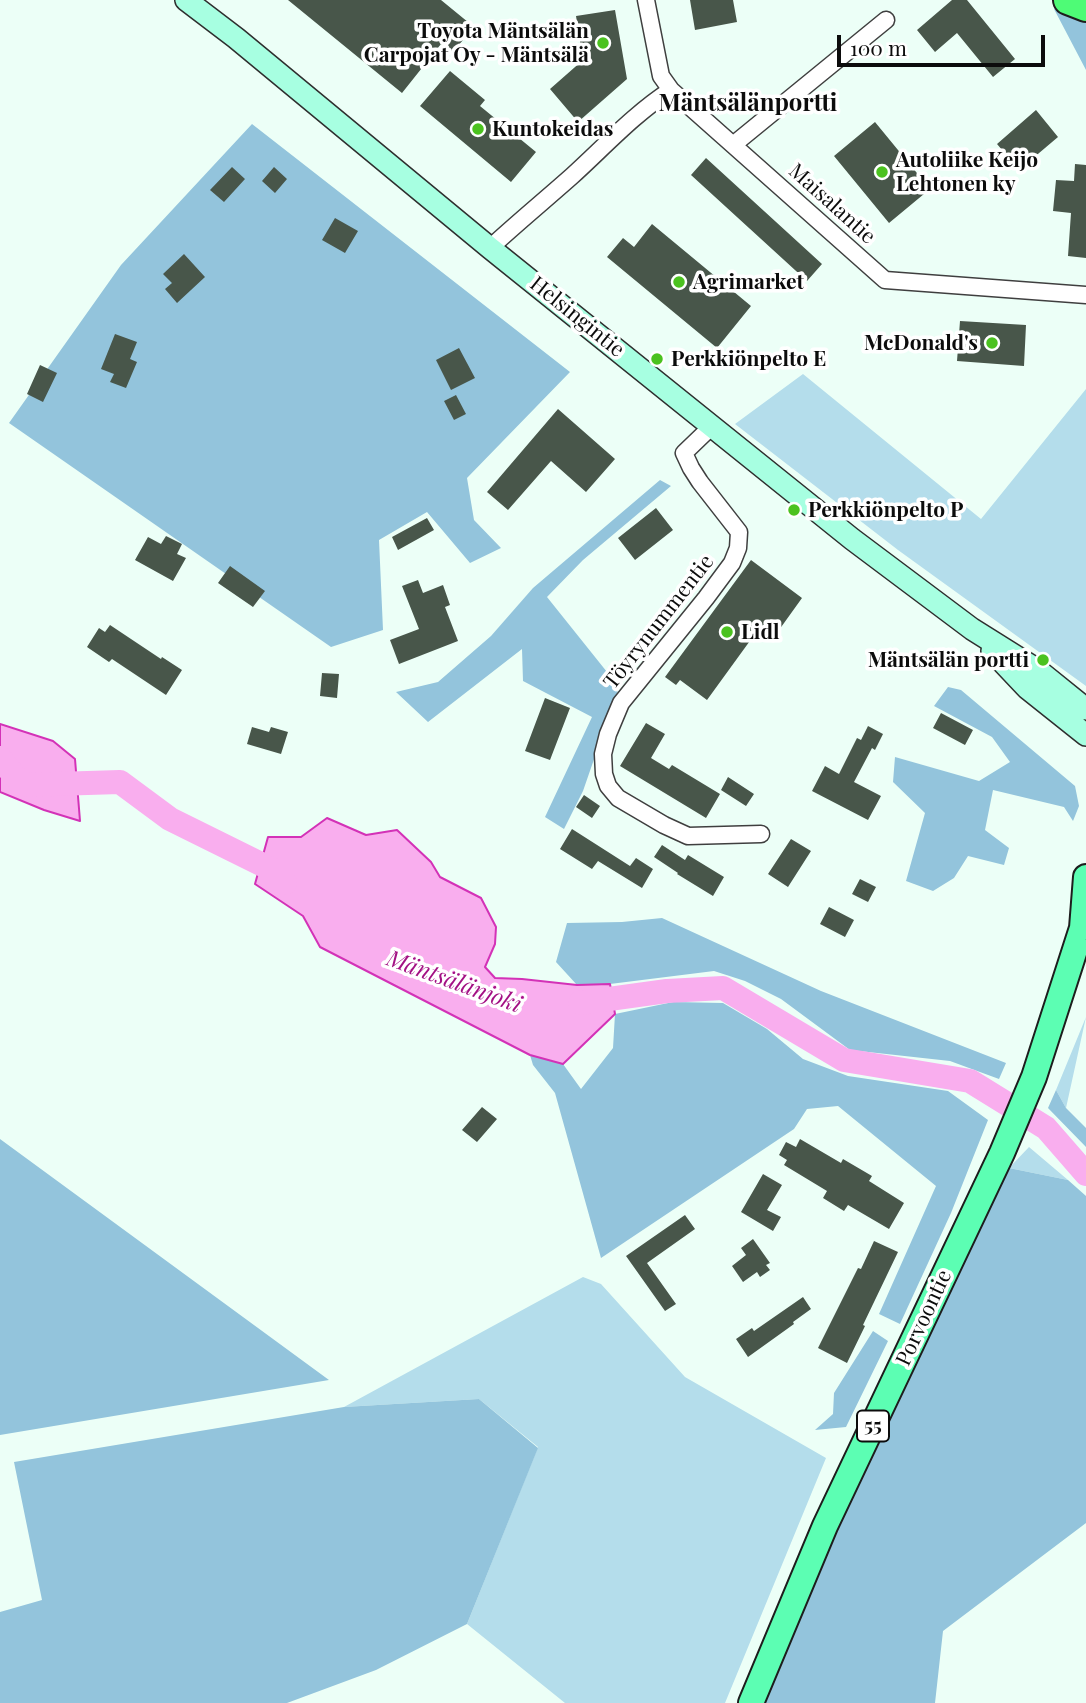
<!DOCTYPE html>
<html>
<head>
<meta charset="utf-8">
<style>
	body { margin:0 }
	#map { position:relative; width:1086px; height:1703px; overflow:hidden; background:#ecfff7; font-family:"Playfair Display",serif }
	canvas { display:block }
	.scale { position:absolute; left:837px; top:35px; width:208px; height:32px; box-sizing:border-box; border:4px solid #0c0c0c; border-top:0; padding-left:9px; font-size:21px; line-height:24px; white-space:nowrap; color:#0c0c0c; -webkit-text-stroke:5px #fff; paint-order:stroke }
</style>
</head>
<body>
<div id="map">
<canvas width="1086" height="1703"></canvas>
<div class="scale">100 m</div>
</div>
<script>
const c = document.querySelector('canvas').getContext('2d');
c.lineJoin = 'round';
function paint(path, color) { c.fillStyle = color; c.fill(path, 'evenodd'); }
function strokePath(path, color, width, dash) { c.strokeStyle = color; c.lineWidth = width; c.lineCap = dash ? 'butt' : 'round'; c.setLineDash(dash || []); c.stroke(path); }
function drawText(font, color, halo, rows, align = 'center') {
  c.font = font + ' "Playfair Display",serif'; c.lineWidth = 7; c.setLineDash([]); c.textBaseline = 'middle'; c.strokeStyle = halo; c.fillStyle = color; for (const [text, x, y, turn = 0] of rows) {
    c.save(); c.translate(x, y); c.rotate((+turn || 0) * Math.PI / 180); c.textAlign = isNaN(turn) ? turn : align; if (halo) c.strokeText(text, 0, 0); c.fillText(text, 0, 0); c.restore();
  }
}
paint(new Path2D(`
	M 803,374 L 981,519 L 1086,389 L 1086,686 L 898,550 L 735,424 Z
	M 1086,1017 L 1066,1108 L 1056,1090 Z
	M 1029,1147 L 1068,1180 L 1009,1168 Z
	M 583,1277 L 601,1284 L 685,1377 L 826,1458 L 725,1703 L 565,1703 L 467,1624 L 538,1447 L 479,1399 L 344,1407 Z`), '#b4ddeb');
paint(new Path2D(`
	M 1054,9 L 1086,19 L 1086,70 Z
	M 252,124 L 570,372 L 467,478 L 474,520 L 501,548 L 470,563 L 427,512 L 379,540 L 383,630 L 331,647 L 9,423 L 121,265 Z
	M 660,480 L 671,486 L 583,560 L 547,597 L 619,687 L 583,791 L 564,829 L 545,817 L 592,717 L 523,681 L 522,649 L 428,722 L 396,692 L 438,682 L 491,636 L 533,588 Z
	M 948,687 L 961,690 L 1075,786 L 1079,806 L 1073,821 L 1064,807 L 993,790 L 985,830 L 1009,848 L 1004,865 L 968,856 L 954,878 L 933,891 L 906,881 L 925,813 L 893,782 L 895,757 L 979,781 L 1010,762 L 992,737 L 934,706 Z
	M 662,918 L 821,991 L 1006,1063 L 999,1079 L 950,1061 L 850,1050 L 781,999 L 745,981 L 714,971 L 610,984 L 577,985 L 556,962 L 567,923 L 622,922 Z
	M 673,1002 L 723,1003 L 767,1029 L 803,1059 L 848,1076 L 948,1091 L 988,1120 L 951,1213 L 900,1324 L 879,1314 L 936,1186 L 838,1106 L 807,1109 L 794,1129 L 601,1258 L 555,1093 L 533,1065 L 530,1055 L 563,1064 L 581,1089 L 613,1048 L 615,1014 Z
	M 1056,1090 L 1066,1108 L 1086,1128 L 1086,1147 L 1048,1108 Z
	M 0,1139 L 329,1380 L 0,1435 Z
	M 1009,1168 L 1068,1180 L 1086,1196 L 1086,1523 L 943,1631 L 935,1703 L 762,1703 L 807,1594 L 878,1437 Z
	M 873,1331 L 888,1341 L 846,1427 L 815,1430 L 833,1414 L 834,1393 Z
	M 479,1399 L 538,1448 L 467,1624 L 376,1670 L 287,1703 L 0,1703 L 0,1612 L 42,1600 L 14,1462 L 344,1407 Z`), '#93c4dc');
const water = new Path2D(`
	M 0,724 L 53,741 L 75,759 L 80,821 L 44,810 L 0,792 Z
	M 327,818 L 366,835 L 397,830 L 431,862 L 440,877 L 481,898 L 496,927 L 495,944 L 485,967 L 495,978 L 522,979 L 577,985 L 610,984 L 615,1014 L 563,1064 L 530,1055 L 320,947 L 303,916 L 255,884 L 268,837 L 301,837 Z`);
paint(water, '#f9aeee');
strokePath(water, '#d332b7', 2);
strokePath(new Path2D(`
	M 0,758 L 22,785 L 120,782 L 170,819 L 271,869 L 285,883
	M 580,1003 L 667,991 L 723,988 L 844,1060 L 970,1081 L 1046,1128 L 1086,1174`), '#f9aeee', 24);
paint(new Path2D(`
	M 288,0 L 441,0 L 474,27 L 452,53 L 441,44 L 402,93 Z
	M 690,0 L 733,0 L 737,22 L 695,30 Z
	M 952,0 L 967,0 L 1015,59 L 993,77 L 957,33 L 935,52 L 917,30 Z
	M 615,10 L 627,79 L 578,122 L 550,89 L 583,60 L 576,16 Z
	M 450,71 L 485,100 L 480,106 L 536,152 L 511,182 L 420,106 Z
	M 1036,110 L 1058,137 L 1019,170 L 997,144 Z
	M 875,122 L 930,189 L 889,223 L 834,156 Z
	M 706,158 L 822,264 L 807,281 L 691,175 Z
	M 1075,164 L 1086,165 L 1086,258 L 1068,256 L 1071,213 L 1053,211 L 1056,180 L 1074,181 Z
	M 232,167 L 245,179 L 224,202 L 210,190 Z
	M 274,167 L 287,179 L 275,193 L 262,181 Z
	M 335,218 L 358,231 L 345,253 L 322,240 Z
	M 652,224 L 751,306 L 717,348 L 607,257 L 623,238 L 634,247 Z
	M 184,254 L 205,277 L 177,303 L 165,289 L 172,283 L 163,274 Z
	M 960,321 L 1026,325 L 1024,366 L 957,361 Z
	M 115,334 L 137,342 L 130,359 L 137,362 L 126,388 L 110,382 L 114,374 L 101,369 Z
	M 459,348 L 475,378 L 451,390 L 436,360 Z
	M 40,365 L 57,373 L 43,402 L 27,394 Z
	M 456,395 L 466,414 L 454,420 L 444,401 Z
	M 558,409 L 615,459 L 586,492 L 551,461 L 508,510 L 487,492 Z
	M 656,508 L 673,530 L 635,560 L 618,538 Z
	M 427,518 L 434,530 L 398,550 L 392,537 Z
	M 166,536 L 182,544 L 177,554 L 186,558 L 173,581 L 135,560 L 148,537 L 161,544 Z
	M 751,560 L 802,598 L 774,637 L 760,627 L 707,700 L 680,680 L 676,685 L 665,677 Z
	M 230,566 L 265,591 L 253,607 L 218,583 Z
	M 418,580 L 423,593 L 443,585 L 450,605 L 445,607 L 458,641 L 399,664 L 390,640 L 419,629 L 402,586 Z
	M 110,625 L 161,659 L 162,657 L 182,670 L 166,695 L 112,659 L 109,662 L 87,647 L 99,628 L 105,632 Z
	M 322,673 L 339,674 L 337,698 L 320,696 Z
	M 545,698 L 570,708 L 550,760 L 525,751 Z
	M 941,713 L 973,730 L 965,745 L 933,728 Z
	M 646,723 L 665,734 L 651,758 L 669,769 L 672,765 L 720,794 L 706,818 L 620,766 Z
	M 868,726 L 883,734 L 875,750 L 872,748 L 854,782 L 881,796 L 868,820 L 812,791 L 825,766 L 839,774 L 857,738 L 861,740 Z
	M 252,727 L 269,732 L 271,727 L 288,732 L 281,754 L 247,744 Z
	M 728,777 L 754,794 L 746,806 L 721,790 Z
	M 584,795 L 600,806 L 592,818 L 576,807 Z
	M 572,829 L 630,866 L 636,858 L 653,869 L 642,888 L 598,861 L 592,869 L 560,849 Z
	M 791,839 L 811,851 L 788,887 L 768,874 Z
	M 662,845 L 685,860 L 688,855 L 724,877 L 713,896 L 677,874 L 678,873 L 654,857 Z
	M 860,879 L 876,887 L 868,902 L 852,894 Z
	M 829,907 L 854,920 L 845,937 L 820,924 Z
	M 482,1107 L 497,1119 L 477,1142 L 462,1130 Z
	M 800,1139 L 841,1163 L 843,1159 L 872,1176 L 869,1181 L 904,1203 L 889,1229 L 848,1205 L 844,1211 L 823,1198 L 827,1191 L 784,1165 L 787,1160 L 779,1155 L 786,1142 L 796,1147 Z
	M 763,1174 L 782,1185 L 767,1210 L 781,1217 L 773,1231 L 741,1212 Z
	M 685,1215 L 695,1229 L 647,1263 L 676,1304 L 665,1311 L 626,1256 Z
	M 753,1239 L 770,1263 L 766,1265 L 770,1270 L 760,1277 L 757,1272 L 743,1282 L 732,1266 L 746,1255 L 741,1248 Z
	M 874,1241 L 898,1252 L 863,1325 L 865,1326 L 847,1363 L 818,1348 L 858,1268 L 861,1269 Z
	M 803,1297 L 811,1309 L 793,1322 L 794,1324 L 748,1357 L 736,1339 L 752,1328 L 754,1331 Z`), '#48564a');
const street = new Path2D(`
	M 646,0 L 661,76 L 671,90 L 885,280 L 1086,295
	M 733,145 L 886,20
	M 490,248 C 517,223 545,200 572,176 C 604,147 634,114 671,90
	M 711,427 L 684,453 L 691,468 L 700,482 L 739,532 L 738,548 L 732,563 L 706,598 L 621,703 L 608,734 L 603,754 L 604,774 L 608,786 L 618,798 L 664,825 L 688,836 L 761,834`);
const secondary = new Path2D(`
	M 186,0 L 236,38 L 490,248 L 852,539 L 972,629 L 1039,671 L 1086,709
	M 992,651 L 1027,688 L 1086,735`);
const primary = new Path2D(`
	M 1082,928 L 1086,877
	M 751,1703 L 825,1526 L 1002,1153 L 1034,1077 L 1082,928 L 1086,919`);
const highway = new Path2D(`
	M 1068,0 L 1086,7`);
strokePath(street, '#3f3f3f', 19);
strokePath(secondary, '#2e2e2e', 24);
strokePath(primary, '#1d1d1d', 28);
strokePath(highway, '#1d1d1d', 32);
strokePath(street, '#fff', 16);
strokePath(secondary, '#a7ffe1', 21);
strokePath(primary, '#5cfeb3', 24);
strokePath(highway, '#4efb76', 28);
for (const [x, y, r, color] of [
	[603,43,7,"#4bc21f"],
	[478,129,7,"#4bc21f"],
	[882,172,7,"#4bc21f"],
	[679,282,7,"#4bc21f"],
	[992,343,7,"#4bc21f"],
	[657,359,7,"#4bc21f"],
	[794,510,7,"#4bc21f"],
	[727,632,7,"#4bc21f"],
	[1043,660,7,"#4bc21f"]
]) { const dot = new Path2D(); dot.arc(x, y, r, 0, 2 * Math.PI); c.fillStyle = color; c.fill(dot); strokePath(dot, '#fff', 2.5); }
for (const [x, y, w] of [
	[873,1426,32]
]) { const box = new Path2D(); box.roundRect(x - w / 2, y - 15.5, w, 31, 5); c.fillStyle = '#fff'; c.fill(box); strokePath(box, '#0c0c0c', 2); }
drawText('bold 19px', '#0c0c0c', null, [
	["55",873,1426]
]);
drawText('bold 21px', '#0c0c0c', '#fff', [
	["Toyota Mäntsälän",589,31,"right"],
	["Carpojat Oy - Mäntsälä",589,55,"right"],
	["Kuntokeidas",492,129],
	["Autoliike Keijo",896,160],
	["Lehtonen ky",896,184],
	["Agrimarket",693,282],
	["McDonald's",978,343,"right"],
	["Perkkiönpelto E",671,359],
	["Perkkiönpelto P",808,510],
	["Lidl",741,632],
	["Mäntsälän portti",1029,660,"right"]
], 'left');
drawText('21px', '#0c0c0c', '#fff', [
	["Maisalantie",832,204,42],
	["Helsingintie",577,317,39],
	["Töyrynummentie",659,622,-52],
	["Porvoontie",924,1318,-65]
]);
drawText('italic 23px', '#a31184', '#fff', [
	["Mäntsälänjoki",454,982,20]
]);
drawText('bold 24px', '#0c0c0c', '#fff', [
	["Mäntsälänportti",748,104]
]);
</script>
</body>
</html>
